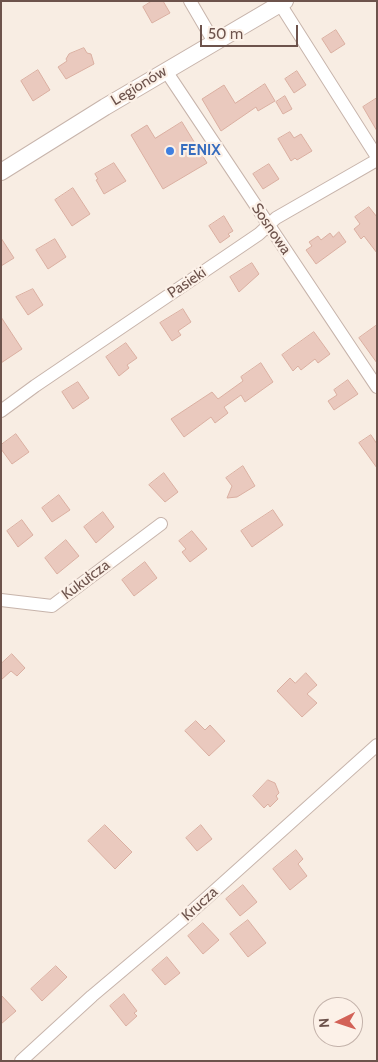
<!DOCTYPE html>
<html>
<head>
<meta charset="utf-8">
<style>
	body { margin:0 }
	#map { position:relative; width:378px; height:1062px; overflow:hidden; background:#f8ede3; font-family:Cabin,sans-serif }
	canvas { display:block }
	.frame { position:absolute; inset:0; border:2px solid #6d534c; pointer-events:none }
	.north { position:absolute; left:313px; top:997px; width:50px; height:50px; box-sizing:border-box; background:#fcf1e8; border:1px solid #c3b2aa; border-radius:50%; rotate:266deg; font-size:14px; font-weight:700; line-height:20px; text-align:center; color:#6d534c }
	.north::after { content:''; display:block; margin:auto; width:18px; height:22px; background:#d36257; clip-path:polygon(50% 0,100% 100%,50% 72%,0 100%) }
	.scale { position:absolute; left:200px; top:25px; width:98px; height:22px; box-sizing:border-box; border:2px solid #6d534c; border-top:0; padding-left:6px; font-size:15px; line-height:18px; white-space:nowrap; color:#6d534c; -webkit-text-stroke:4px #fcf1e8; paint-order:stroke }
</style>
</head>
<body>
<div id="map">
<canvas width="378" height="1062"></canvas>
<div class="frame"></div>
<div class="north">N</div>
<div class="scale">50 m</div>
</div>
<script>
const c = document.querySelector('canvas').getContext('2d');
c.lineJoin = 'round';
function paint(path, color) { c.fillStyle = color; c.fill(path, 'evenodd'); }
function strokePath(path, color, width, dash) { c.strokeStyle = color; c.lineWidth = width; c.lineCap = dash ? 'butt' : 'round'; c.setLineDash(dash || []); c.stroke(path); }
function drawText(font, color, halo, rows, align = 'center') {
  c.font = font + ' Cabin,sans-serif'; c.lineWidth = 4.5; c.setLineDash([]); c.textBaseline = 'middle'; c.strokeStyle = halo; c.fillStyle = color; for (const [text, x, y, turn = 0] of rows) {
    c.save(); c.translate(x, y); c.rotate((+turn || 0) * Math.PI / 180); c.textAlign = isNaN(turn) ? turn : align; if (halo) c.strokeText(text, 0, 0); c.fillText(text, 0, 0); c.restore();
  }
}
const building = new Path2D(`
	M 152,1 L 163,1 L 170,13 L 152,23 L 143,7 Z
	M 336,30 L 345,44 L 331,53 L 322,39 Z
	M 84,48 L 87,53 L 91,54 L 94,64 L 66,79 L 58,67 L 67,61 L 66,59 L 69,54 Z
	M 38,70 L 50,90 L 33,101 L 21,81 Z
	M 297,71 L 306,85 L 294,93 L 285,79 Z
	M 265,84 L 275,101 L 258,111 L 256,107 L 221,131 L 202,99 L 224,85 L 235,103 Z
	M 285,96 L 292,109 L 283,114 L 276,102 Z
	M 377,98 L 377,131 L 363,107 Z
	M 182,122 L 207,163 L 163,189 L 131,135 L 147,125 L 155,138 Z
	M 290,132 L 294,138 L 301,134 L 312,151 L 297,160 L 295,158 L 291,161 L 278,139 Z
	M 114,163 L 126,181 L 104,194 L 96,180 L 98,179 L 95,174 Z
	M 269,164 L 279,179 L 263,189 L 253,174 Z
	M 73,188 L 90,214 L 72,226 L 55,200 Z
	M 369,207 L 377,217 L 377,253 L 364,236 L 361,239 L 354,229 L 360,224 L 355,217 Z
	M 224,216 L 233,231 L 228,234 L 230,236 L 220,243 L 209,226 Z
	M 339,232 L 346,242 L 316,264 L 306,250 L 312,246 L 309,242 L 318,236 L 321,240 L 330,233 L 333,237 Z
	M 1,238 L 14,258 L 1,266 Z
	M 55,239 L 66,257 L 48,269 L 36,250 Z
	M 252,263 L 259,274 L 239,292 L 230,277 Z
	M 33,289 L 43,305 L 28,315 L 16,297 Z
	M 183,309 L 191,322 L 178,331 L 181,335 L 172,341 L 160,323 Z
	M 1,317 L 22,349 L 1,363 Z
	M 377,325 L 377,363 L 359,338 Z
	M 314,332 L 330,354 L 318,363 L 315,359 L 301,370 L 298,366 L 293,371 L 282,355 Z
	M 126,343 L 137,358 L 127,365 L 129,368 L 119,376 L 106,357 Z
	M 261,363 L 273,382 L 245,402 L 241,395 L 224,407 L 228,413 L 215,423 L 211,417 L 184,437 L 171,419 L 212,392 L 218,399 L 243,381 L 241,377 Z
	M 348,380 L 358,394 L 334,410 L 328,401 L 337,395 L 334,390 Z
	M 78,382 L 89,398 L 73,409 L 62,392 Z
	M 16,434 L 29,452 L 12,464 L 1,449 L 1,445 Z
	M 371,435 L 377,444 L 377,468 L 359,443 Z
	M 243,466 L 255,486 L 237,497 L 227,498 L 232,486 L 226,478 Z
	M 164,473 L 178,492 L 165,502 L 149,485 Z
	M 59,495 L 70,510 L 52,522 L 42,508 Z
	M 273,510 L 283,525 L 252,547 L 241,531 Z
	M 103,512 L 114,527 L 96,543 L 84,527 Z
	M 22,520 L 33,535 L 18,547 L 7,531 Z
	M 192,531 L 207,549 L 190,562 L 182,552 L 186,549 L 179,541 Z
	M 66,540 L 79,556 L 57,574 L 45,558 Z
	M 145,562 L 157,578 L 134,596 L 122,580 Z
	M 12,654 L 25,668 L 17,676 L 11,671 L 1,680 L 1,664 Z
	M 306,673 L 317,685 L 307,694 L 317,703 L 302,717 L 277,691 L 290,678 L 295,683 Z
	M 196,721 L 205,730 L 210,725 L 225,741 L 209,756 L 185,731 Z
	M 268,780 L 275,783 L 279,793 L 276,796 L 278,799 L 270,807 L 268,804 L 264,808 L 253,796 Z
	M 105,825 L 132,852 L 115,869 L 88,841 Z
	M 201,825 L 212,839 L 197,851 L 186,838 Z
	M 296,850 L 303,859 L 298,864 L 307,876 L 290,890 L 273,869 Z
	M 243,885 L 257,902 L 240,916 L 226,899 Z
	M 248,920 L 266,943 L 248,957 L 230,934 Z
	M 203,923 L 219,940 L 203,954 L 188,936 Z
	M 167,957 L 180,973 L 165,985 L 152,970 Z
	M 56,966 L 67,977 L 42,1001 L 31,989 Z
	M 124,994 L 137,1011 L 134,1013 L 137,1016 L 126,1026 L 110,1006 Z
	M 1,995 L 16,1011 L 1,1024 Z`);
paint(building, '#eac9be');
strokePath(building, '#daafa1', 1);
const minor = new Path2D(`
	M 190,1 L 214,42
	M 280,4 L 377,157
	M 166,71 L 377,387
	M 1,411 L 35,386 L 259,234 L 276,218 L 377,160
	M 1,600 L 52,606 L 161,524
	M 21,1061 L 92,996 L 181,921 L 377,745`);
const tertiary = new Path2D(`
	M 1,172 L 105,107 L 285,1`);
strokePath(minor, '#c7b4ab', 14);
strokePath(tertiary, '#c7b4ab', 18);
strokePath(minor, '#fff', 12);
strokePath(tertiary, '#fff', 16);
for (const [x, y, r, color] of [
	[170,151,5,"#3f7fe0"]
]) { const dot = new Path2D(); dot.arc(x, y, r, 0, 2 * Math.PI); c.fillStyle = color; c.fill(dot); strokePath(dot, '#fcf1e8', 2); }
drawText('15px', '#6d534c', '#fcf1e8', [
	["Legionów",139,86,-31],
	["Sosnowa",271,229,56],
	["Pasieki",187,283,-34],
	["Kukułcza",86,580,-37],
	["Krucza",200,904,-42]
]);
drawText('bold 15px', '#366cbe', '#fcf1e8', [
	["FENIX",180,151]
], 'left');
</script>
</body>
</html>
